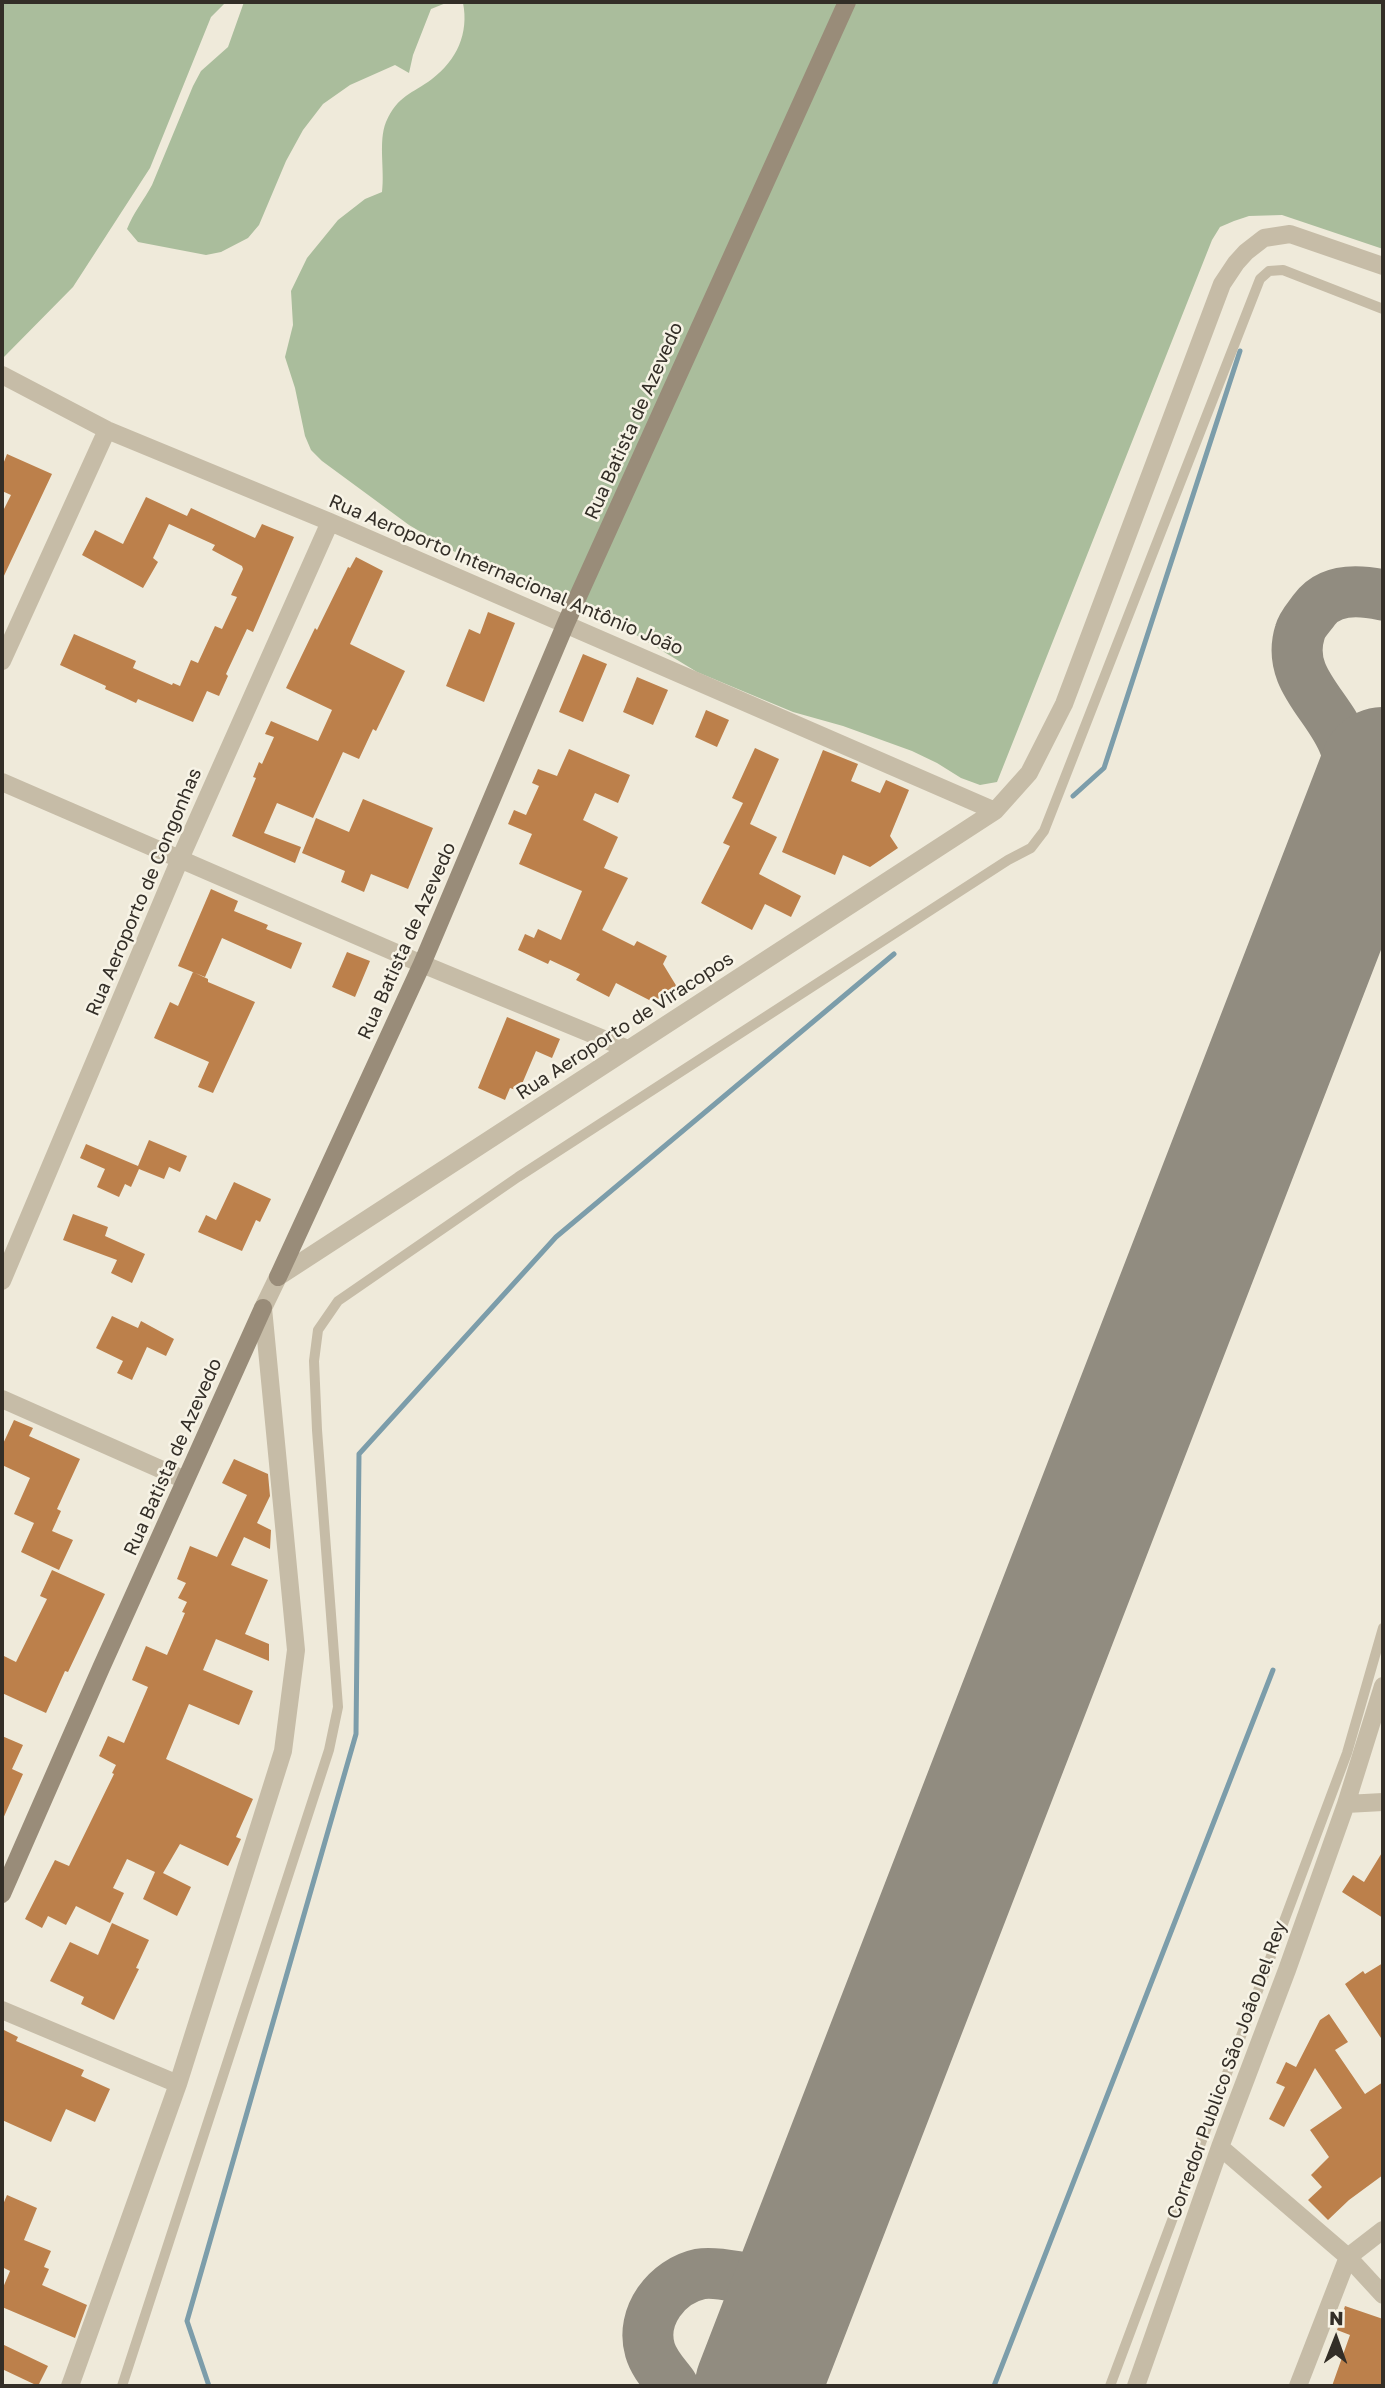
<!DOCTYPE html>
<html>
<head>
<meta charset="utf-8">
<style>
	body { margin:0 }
	#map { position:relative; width:1385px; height:2388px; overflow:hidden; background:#efeada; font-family:"Golos Text",sans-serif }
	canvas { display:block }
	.frame { position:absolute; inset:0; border:4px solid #332e27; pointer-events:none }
	.north { position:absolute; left:1301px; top:2304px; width:70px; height:70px; -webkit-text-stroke:5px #f7f3e6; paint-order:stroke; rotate:1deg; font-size:19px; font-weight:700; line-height:28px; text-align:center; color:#332e27 }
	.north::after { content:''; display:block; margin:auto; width:24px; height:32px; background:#332e27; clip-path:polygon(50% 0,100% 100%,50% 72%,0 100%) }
</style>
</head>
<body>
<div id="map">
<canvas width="1385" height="2388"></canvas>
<div class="frame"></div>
<div class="north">N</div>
</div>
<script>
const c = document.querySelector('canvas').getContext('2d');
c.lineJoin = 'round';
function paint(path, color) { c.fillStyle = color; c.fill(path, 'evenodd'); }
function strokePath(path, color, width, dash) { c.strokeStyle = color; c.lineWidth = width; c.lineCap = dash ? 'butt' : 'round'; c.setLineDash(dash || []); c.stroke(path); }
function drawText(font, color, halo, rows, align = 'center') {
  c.font = font + ' "Golos Text",sans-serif'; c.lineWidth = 5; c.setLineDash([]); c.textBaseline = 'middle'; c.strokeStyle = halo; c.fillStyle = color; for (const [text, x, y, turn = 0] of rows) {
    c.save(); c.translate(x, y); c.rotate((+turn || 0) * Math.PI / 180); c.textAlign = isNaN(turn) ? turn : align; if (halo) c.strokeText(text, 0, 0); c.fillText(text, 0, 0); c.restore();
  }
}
paint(new Path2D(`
	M 2,2 L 226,2 L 211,17 L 150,168 L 73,287 L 2,359 Z
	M 244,2 L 1383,2 L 1383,249 L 1282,215 L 1249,216 L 1234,221 L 1220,227 L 1212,240 L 997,782 L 980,785 L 961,778 L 937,763 L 912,751 L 843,726 L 793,712 L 697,672 L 582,602 L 455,552 L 409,525 L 322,461 L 311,450 L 305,436 L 295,388 L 285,357 L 293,325 L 291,291 L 307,258 L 338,220 L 365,199 L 382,192 C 385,170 378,142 386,122 C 398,95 412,94 432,79 C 457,60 469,33 463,3 L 446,3 L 431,9 L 413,55 L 409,73 L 395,65 L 350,85 L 323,104 L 303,130 L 286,161 L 259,225 L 248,238 L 221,252 L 206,255 L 138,242 L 127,229 C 133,213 144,200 152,185 L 193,86 L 201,71 L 228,47 Z`), '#aabd9c');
strokePath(new Path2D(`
	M 1073,796 L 1104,768 L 1240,351
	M 209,2386 L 187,2321 L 356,1734 L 359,1454 L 556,1237 L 894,954
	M 994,2386 L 1273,1670`), '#7c9daa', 5);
strokePath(new Path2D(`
	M 1355,842 C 1354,811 1355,777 1345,747 C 1331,706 1285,679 1300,632 C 1302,624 1310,616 1314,610 C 1330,588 1360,590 1383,595
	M 673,2386 C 665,2375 654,2364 650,2350 C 640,2316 667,2281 700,2274 C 721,2270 773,2285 796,2290`), '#918c80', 51);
strokePath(new Path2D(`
	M 758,2386 L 1383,770`), '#918c80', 126);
paint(new Path2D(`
	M 7,454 L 52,474 L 2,580 L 2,513 L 11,495 L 2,491 L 2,467 Z
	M 146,497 L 187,516 L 191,508 L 255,538 L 262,524 L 294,537 L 253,632 L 247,629 L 226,674 L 228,676 L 219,696 L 207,691 L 193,722 L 138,699 L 136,703 L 121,696 L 105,689 L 106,686 L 60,665 L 74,634 L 136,661 L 133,668 L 172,685 L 173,683 L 180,686 L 191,660 L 198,663 L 215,626 L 222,629 L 237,597 L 231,595 L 243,569 L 242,566 L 212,550 L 215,545 L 169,524 L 153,558 L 158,562 L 143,588 L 82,555 L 95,530 L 123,544 Z
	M 356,557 L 383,571 L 350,644 L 405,671 L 376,731 L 373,729 L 359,759 L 343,752 L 313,818 L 277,803 L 264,833 L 301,847 L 295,863 L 232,836 L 256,778 L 253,777 L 259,762 L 262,764 L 274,737 L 265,734 L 271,721 L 318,741 L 332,710 L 286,688 L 315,628 L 317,630 L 348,567 L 350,568 Z
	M 488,612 L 515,623 L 484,702 L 446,686 L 469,629 L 480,634 Z
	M 583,654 L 607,664 L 583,722 L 559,712 Z
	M 637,677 L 668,690 L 653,725 L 623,712 Z
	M 706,710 L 729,720 L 717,747 L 695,737 Z
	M 755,748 L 779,759 L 750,824 L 777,837 L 759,874 L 801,896 L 791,917 L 765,904 L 752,930 L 701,903 L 730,846 L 723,843 L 743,803 L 732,798 Z
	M 569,749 L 630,775 L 618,803 L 595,793 L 583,820 L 618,837 L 604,868 L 628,878 L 602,930 L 634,946 L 637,941 L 667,956 L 663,964 L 677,987 L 653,1002 L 616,983 L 609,997 L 576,980 L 580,974 L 550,960 L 548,964 L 518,950 L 525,934 L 534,938 L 538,929 L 561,940 L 582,891 L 519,864 L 532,834 L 508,824 L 514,810 L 526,815 L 539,786 L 532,783 L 538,769 L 557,776 Z
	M 823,750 L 858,764 L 851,781 L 880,793 L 886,780 L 909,790 L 890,836 L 898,848 L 870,867 L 843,855 L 835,875 L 782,852 Z
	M 363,799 L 433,828 L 408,889 L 371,874 L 364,892 L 341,882 L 345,871 L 302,853 L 316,818 L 349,832 Z
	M 211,889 L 238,901 L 234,911 L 268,925 L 266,929 L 302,943 L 291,969 L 222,938 L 205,977 L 178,966 Z
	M 347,952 L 370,961 L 355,997 L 332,987 Z
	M 193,972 L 208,979 L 208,982 L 255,1002 L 213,1093 L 198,1087 L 209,1062 L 154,1038 L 170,1002 L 178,1006 Z
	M 507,1017 L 560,1039 L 552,1058 L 536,1051 L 519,1091 L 510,1088 L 505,1100 L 478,1088 Z
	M 149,1140 L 187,1156 L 180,1172 L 169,1167 L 164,1179 L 139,1169 L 131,1187 L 125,1184 L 119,1197 L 97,1187 L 105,1169 L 80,1158 L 86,1144 L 138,1166 Z
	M 234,1182 L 271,1199 L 260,1222 L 256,1220 L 242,1251 L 198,1232 L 206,1215 L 216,1220 Z
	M 73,1214 L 108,1227 L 105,1236 L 145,1254 L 132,1283 L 111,1273 L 117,1260 L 63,1240 Z
	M 112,1316 L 138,1328 L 141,1321 L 174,1339 L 166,1356 L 147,1347 L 132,1380 L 117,1373 L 123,1361 L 96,1348 Z
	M 14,1420 L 33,1428 L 29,1436 L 80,1459 L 57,1509 L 61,1511 L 52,1531 L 73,1540 L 59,1570 L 21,1552 L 34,1523 L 14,1514 L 30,1478 L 2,1465 L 2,1446 Z
	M 234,1459 L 268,1474 L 270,1496 L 257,1523 L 271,1530 L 270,1549 L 244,1537 L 231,1565 L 268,1580 L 245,1634 L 269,1644 L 269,1661 L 216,1639 L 203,1670 L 253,1691 L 239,1725 L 189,1704 L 166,1759 L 253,1799 L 236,1837 L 241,1839 L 228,1866 L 180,1844 L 163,1873 L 191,1887 L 177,1916 L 143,1899 L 155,1872 L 127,1859 L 113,1888 L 124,1893 L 110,1923 L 76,1906 L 66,1925 L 48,1916 L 42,1928 L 25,1919 L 55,1860 L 69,1866 L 114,1774 L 112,1773 L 116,1765 L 99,1756 L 108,1736 L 124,1743 L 148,1687 L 132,1680 L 146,1646 L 167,1655 L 185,1613 L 182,1612 L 187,1602 L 178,1598 L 186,1583 L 177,1579 L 190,1546 L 217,1557 L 247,1495 L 222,1483 Z
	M 52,1570 L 105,1594 L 68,1672 L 65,1671 L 46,1713 L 2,1693 L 2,1655 L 16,1662 L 47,1599 L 40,1596 Z
	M 2,1736 L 23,1745 L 12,1769 L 23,1774 L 2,1821 Z
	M 1383,1851 L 1383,1918 L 1342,1892 L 1353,1875 L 1364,1882 Z
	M 112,1923 L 149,1940 L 136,1968 L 139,1969 L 114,2020 L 81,2004 L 84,1997 L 50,1981 L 70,1942 L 98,1955 Z
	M 1383,1963 L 1383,2041 L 1345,1984 L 1363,1971 L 1365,1974 Z
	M 1329,2014 L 1348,2042 L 1335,2050 L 1365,2094 L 1383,2082 L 1383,2175 L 1349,2200 L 1328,2220 L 1308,2200 L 1322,2187 L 1311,2175 L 1329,2157 L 1310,2130 L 1342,2108 L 1315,2068 L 1284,2127 L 1269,2119 L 1285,2087 L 1276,2083 L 1286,2062 L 1296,2067 L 1320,2020 Z
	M 2,2029 L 18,2037 L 16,2041 L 84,2070 L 81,2076 L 110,2089 L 95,2122 L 66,2109 L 51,2142 L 2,2120 Z
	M 7,2195 L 37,2208 L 24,2240 L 51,2251 L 44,2267 L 49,2269 L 42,2285 L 87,2305 L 75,2338 L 2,2307 L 2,2290 L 10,2271 L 2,2267 L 2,2207 Z
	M 1345,2306 L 1383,2319 L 1383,2386 L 1332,2386 L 1350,2335 L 1337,2330 Z
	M 2,2344 L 48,2366 L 38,2386 L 2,2369 Z`), '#bc804b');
strokePath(new Path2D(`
	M 122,2386 L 329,1750 L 338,1707 L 317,1430 L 314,1361 L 318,1330 L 338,1301 L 518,1177 L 1008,860 L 1031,848 L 1044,831 L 1260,279 L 1269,271 L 1283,270 L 1383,309
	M 1110,2386 L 1347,1753 L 1383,1628`), '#c6bca7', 10);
strokePath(new Path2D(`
	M 2,375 L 107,430 L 330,522 L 995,811
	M 2,661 L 107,430
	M 2,782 L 422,964 L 628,1049
	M 2,1281 L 180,859 L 330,522
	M 2,1399 L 185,1480
	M 1346,1804 L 1383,1686
	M 2,2010 L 178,2084
	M 1220,2147 L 1348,2257 L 1383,2295
	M 70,2386 L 178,2084 L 283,1751 L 296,1650 L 263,1308 L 278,1277 L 995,811 L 1029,773 L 1064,704 L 1222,284 L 1236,263 L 1246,252 L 1264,238 L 1290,234 L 1383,266
	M 1136,2386 L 1220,2147 L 1287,1970 L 1346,1804 L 1383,1802
	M 1298,2386 L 1348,2257 L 1383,2230`), '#c6bca7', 18);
strokePath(new Path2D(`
	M 278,1277 L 422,964 L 566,623 L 847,2
	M 2,1894 L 101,1668 L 263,1308`), '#998c79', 18);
drawText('19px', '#332e27', '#f7f3e6', [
	["Rua Batista de Azevedo",634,421,-66],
	["Rua Aeroporto Internacional Antônio João",506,575,23],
	["Rua Aeroporto de Congonhas",144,892,-67],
	["Rua Batista de Azevedo",407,941,-66],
	["Rua Aeroporto de Viracopos",625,1026,-33],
	["Rua Batista de Azevedo",173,1457,-66],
	["Corredor Publico São João Del Rey",1227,2070,-70]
]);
</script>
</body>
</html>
